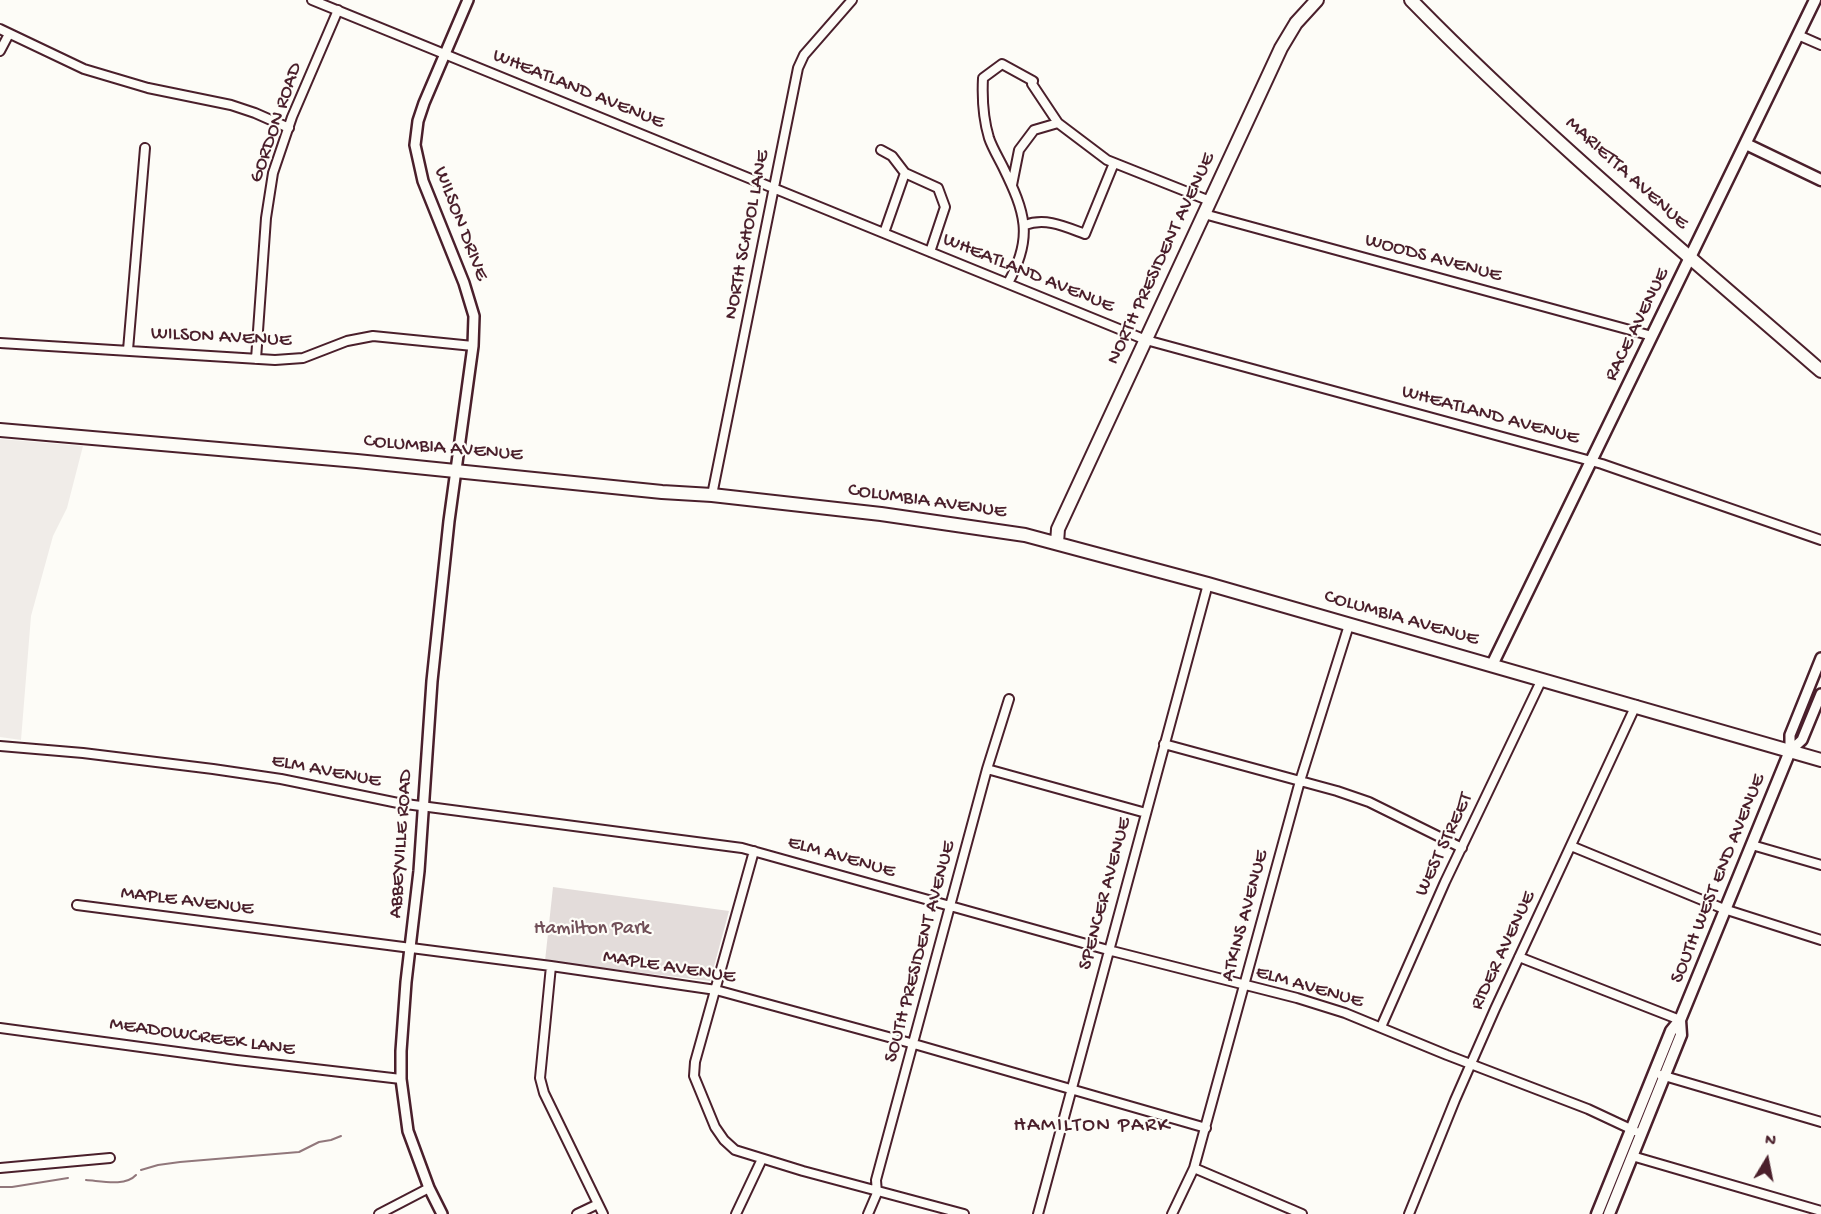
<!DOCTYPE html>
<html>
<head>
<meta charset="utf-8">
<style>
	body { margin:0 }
	#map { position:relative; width:1821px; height:1214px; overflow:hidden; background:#fdfcf7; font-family:"Gochi Hand",sans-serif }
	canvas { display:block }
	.north { position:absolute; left:1737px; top:1130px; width:60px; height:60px; -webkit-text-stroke:4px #fdfcf7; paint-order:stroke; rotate:10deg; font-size:16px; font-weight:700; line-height:24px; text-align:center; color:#4a1f2b }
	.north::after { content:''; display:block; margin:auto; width:21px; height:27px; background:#4a1f2b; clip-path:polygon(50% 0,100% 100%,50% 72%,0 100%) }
</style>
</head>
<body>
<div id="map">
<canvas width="1821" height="1214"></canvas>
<div class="north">N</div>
</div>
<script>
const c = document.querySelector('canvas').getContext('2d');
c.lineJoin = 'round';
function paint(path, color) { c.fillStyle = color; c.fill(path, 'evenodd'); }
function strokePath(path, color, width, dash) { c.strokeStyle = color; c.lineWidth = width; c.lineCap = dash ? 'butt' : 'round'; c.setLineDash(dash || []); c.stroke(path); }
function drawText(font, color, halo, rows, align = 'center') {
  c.font = font + ' "Gochi Hand",sans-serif'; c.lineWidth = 4.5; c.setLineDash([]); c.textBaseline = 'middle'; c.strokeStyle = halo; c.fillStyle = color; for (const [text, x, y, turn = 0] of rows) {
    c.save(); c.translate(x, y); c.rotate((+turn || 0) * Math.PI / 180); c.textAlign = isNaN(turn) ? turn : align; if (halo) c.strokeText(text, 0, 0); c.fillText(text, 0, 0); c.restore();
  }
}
paint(new Path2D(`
	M 0,439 L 83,446 L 67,508 L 53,536 L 31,616 L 21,740 L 0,737 Z`), '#f0ece8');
paint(new Path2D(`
	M 553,887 L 729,911 L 710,981 L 545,961 Z`), '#e3dcda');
strokePath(new Path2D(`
	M 141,1170 L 158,1165 L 180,1162 L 299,1152 L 319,1142 L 331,1140 L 341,1136
	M 86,1180 C 101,1181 125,1187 136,1175
	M 0,1187 L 12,1187 L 68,1178`), '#91777b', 2);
const minor = new Path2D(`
	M 312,0 L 1146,340 L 1602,464 L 1821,540
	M 0,29 L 84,69 L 148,88 L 231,105 L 255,113 L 289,128
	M 1798,35 L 1821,45
	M 0,51 L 9,34
	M 881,150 L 892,156 L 905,173 L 938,188 L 945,207 L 930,252
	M 1012,185 L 1019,150 L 1034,130 L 1058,123
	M 1204,214 L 1652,336
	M 1025,225 C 1046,217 1066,227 1085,234 L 1114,163
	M 884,233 L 905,173
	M 1008,283 C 1034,237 1025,212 1003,167 C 998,157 992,147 989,138 C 983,118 982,98 983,78 L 1002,64 L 1033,81 L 1032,84 L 1058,123 L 1107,160 L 1210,201
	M 0,343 L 275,360 L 303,358 L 347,341 L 373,336 L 473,346
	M 128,350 L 145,148
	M 256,359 L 266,218 L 273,173 L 292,117 L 338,10
	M 712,495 L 798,68 L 804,55 L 852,0
	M 1164,744 L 1337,791 L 1369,802 L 1462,848
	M 0,746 L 83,753 L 213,769 L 281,779 L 398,803 L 742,848 L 1108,950 L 1297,998 L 1345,1013 L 1447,1055 L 1588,1109 L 1635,1131
	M 987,769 L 1146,813
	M 1752,845 L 1821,865
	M 1571,846 L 1724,909 L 1821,940
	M 754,851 L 695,1062 L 694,1076 L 715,1127 L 724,1140 L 735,1150 L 803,1171 L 964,1214
	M 77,905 L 551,966 L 716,990 L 914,1044 L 1206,1128
	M 1519,957 L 1680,1020
	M 551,966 L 540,1078 L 544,1093 L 603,1214
	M 1381,1027 L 1445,882 L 1542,679
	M 0,1028 L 237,1060 L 401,1079
	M 1661,1075 L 1821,1122
	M 1632,1156 L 1821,1211
	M 0,1168 L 110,1158
	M 1194,1168 L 1302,1214
	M 379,1214 L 429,1188
	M 577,1214 L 598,1204
	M 736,1214 L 762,1159
	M 868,1214 L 877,1193 L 876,1180 L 987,769 L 1009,699
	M 1038,1214 L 1208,584
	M 1172,1214 L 1194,1168 L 1300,781 L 1349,625
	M 1409,1214 L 1455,1100 L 1495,1009 L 1636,705`);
const tertiary = new Path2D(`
	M 1790,751 L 1790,735 L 1821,658
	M 1790,751 L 1802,740 L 1821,694
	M 442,1214 L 429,1188 L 408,1131 L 401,1079 L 401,1051 L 406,982 L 419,871 L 432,681 L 449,521 L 473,346 L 474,316 L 464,283 L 423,181 L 415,145 L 418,121 L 424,103 L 468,0`);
const secondary = new Path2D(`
	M 1746,144 L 1821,180
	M 1492,665 L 1815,0
	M 1597,1214 L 1671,1031 L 1680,1020 L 1790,751
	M 1609,1214 L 1681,1035 L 1680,1020`);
const primary = new Path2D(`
	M 1411,0 C 1540,132 1682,250 1821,371
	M 0,430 L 357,461 L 662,492 L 712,495 L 881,514 L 1025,535 L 1208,584 L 1821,760
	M 1057,543 L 1058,529 L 1281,48 L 1296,23 L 1317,0`);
strokePath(minor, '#4a1f2b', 12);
strokePath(tertiary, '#4a1f2b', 14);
strokePath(secondary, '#4a1f2b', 15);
strokePath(primary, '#4a1f2b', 16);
strokePath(minor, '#fdfcf7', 8);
strokePath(tertiary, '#fdfcf7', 9);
strokePath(secondary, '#fdfcf7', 10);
strokePath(primary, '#fdfcf7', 12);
drawText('20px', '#4a1f2b', '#fdfcf7', [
	["WHEATLAND AVENUE",578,90,22],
	["GORDON ROAD",277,123,-71],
	["MARIETTA AVENUE",1626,174,42],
	["WILSON DRIVE",460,224,69],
	["NORTH SCHOOL LANE",748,235,-79],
	["NORTH PRESIDENT AVENUE",1162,259,-65],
	["WOODS AVENUE",1433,259,15],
	["WHEATLAND AVENUE",1028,274,22],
	["RACE AVENUE",1638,325,-64],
	["WILSON AVENUE",221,338,3],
	["WHEATLAND AVENUE",1490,416,15],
	["COLUMBIA AVENUE",443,449,5],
	["COLUMBIA AVENUE",927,502,8],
	["COLUMBIA AVENUE",1401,619,16],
	["ELM AVENUE",326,772,11],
	["ABBEYVILLE ROAD",402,844,-86],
	["WEST STREET",1445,845,-65],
	["ELM AVENUE",841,858,16],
	["SOUTH WEST END AVENUE",1719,879,-68],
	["SPENCER AVENUE",1106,894,-75],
	["MAPLE AVENUE",187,902,7],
	["ATKINS AVENUE",1246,916,-75],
	["RIDER AVENUE",1504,951,-65],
	["SOUTH PRESIDENT AVENUE",921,952,-75],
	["MAPLE AVENUE",669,968,9],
	["ELM AVENUE",1309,988,16],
	["MEADOWCREEK LANE",202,1038,8]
]);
drawText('20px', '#704e57', '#fdfcf7', [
	["Hamilton Park",592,930]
]);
c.letterSpacing = '1.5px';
drawText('21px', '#4a1f2b', '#fdfcf7', [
	["HAMILTON PARK",1092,1127]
]);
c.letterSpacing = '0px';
</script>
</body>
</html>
